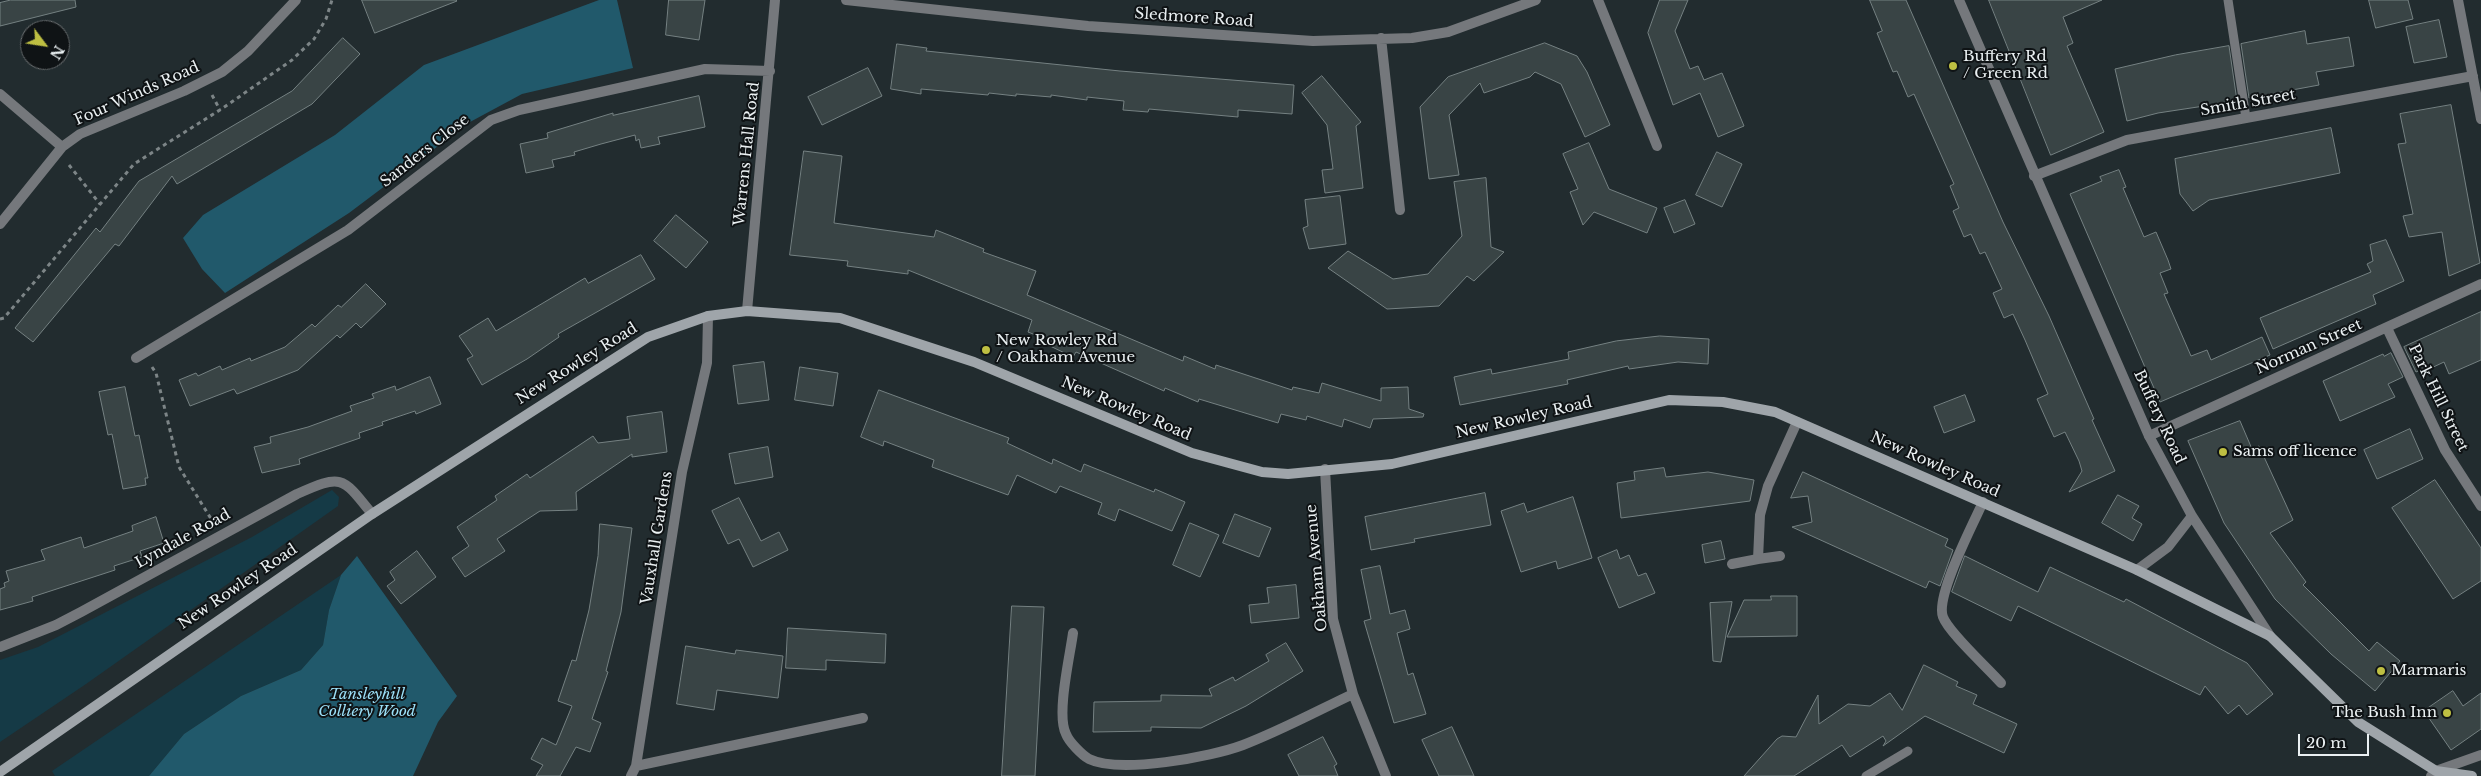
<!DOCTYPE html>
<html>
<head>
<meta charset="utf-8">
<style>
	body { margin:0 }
	#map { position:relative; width:2481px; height:776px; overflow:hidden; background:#222c2f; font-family:"Libre Baskerville",serif }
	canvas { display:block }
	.north { position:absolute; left:20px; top:20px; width:50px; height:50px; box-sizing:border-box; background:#0f1315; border:1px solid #676b6d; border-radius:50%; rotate:121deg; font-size:14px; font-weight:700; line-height:20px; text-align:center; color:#eaf0f2 }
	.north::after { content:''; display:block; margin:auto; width:18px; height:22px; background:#bebf42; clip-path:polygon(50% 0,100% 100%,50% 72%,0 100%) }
	.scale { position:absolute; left:2298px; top:734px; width:71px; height:22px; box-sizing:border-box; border:2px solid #eaf0f2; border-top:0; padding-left:6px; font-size:15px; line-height:18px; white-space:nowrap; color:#eaf0f2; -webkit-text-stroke:4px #0f1315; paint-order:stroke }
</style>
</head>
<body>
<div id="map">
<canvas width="2481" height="776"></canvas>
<div class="north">N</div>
<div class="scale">20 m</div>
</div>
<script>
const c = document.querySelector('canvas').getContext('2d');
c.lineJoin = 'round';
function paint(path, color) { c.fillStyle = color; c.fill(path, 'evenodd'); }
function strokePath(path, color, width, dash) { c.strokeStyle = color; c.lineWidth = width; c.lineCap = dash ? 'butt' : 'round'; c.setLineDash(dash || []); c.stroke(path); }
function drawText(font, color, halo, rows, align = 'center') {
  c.font = font + ' "Libre Baskerville",serif'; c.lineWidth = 4; c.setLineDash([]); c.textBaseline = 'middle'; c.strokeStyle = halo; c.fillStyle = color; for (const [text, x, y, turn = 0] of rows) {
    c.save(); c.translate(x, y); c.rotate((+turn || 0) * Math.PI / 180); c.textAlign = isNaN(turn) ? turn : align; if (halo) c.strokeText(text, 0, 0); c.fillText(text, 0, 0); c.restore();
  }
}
paint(new Path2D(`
	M 332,490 L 339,497 L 338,506 L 86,684 L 0,742 L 0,660 L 38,647 L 252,537 Z
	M 341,575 L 329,610 L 323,645 L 301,670 L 241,696 L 184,734 L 149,776 L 55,776 L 52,771 Z`), '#153a46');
paint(new Path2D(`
	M 599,0 L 617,0 L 633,68 L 522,94 L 470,122 L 349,213 L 225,293 L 202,269 L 183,238 L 203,215 L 335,135 L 424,65 Z
	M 357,556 L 457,696 L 438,722 L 413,776 L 149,776 L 184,734 L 241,696 L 301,670 L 323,645 L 329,610 L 341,575 Z`), '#21596b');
const building = new Path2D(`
	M 11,0 L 75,0 L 76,7 L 0,26 L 0,3 Z
	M 362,0 L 456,0 L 457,1 L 375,33 Z
	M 669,0 L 705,0 L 699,40 L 666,35 Z
	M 1660,0 L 1688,0 L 1675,31 L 1690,69 L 1698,66 L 1704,80 L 1722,73 L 1744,126 L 1718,137 L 1700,93 L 1673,105 L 1648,33 Z
	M 1870,0 L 1906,0 L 2003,222 L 2049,316 L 2094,419 L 2092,420 L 2115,471 L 2069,492 L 2082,471 L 2079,461 L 2065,432 L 2054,437 L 2037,399 L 2048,394 L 2025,340 L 2013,314 L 2004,318 L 1993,293 L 2002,289 L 1985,252 L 1980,254 L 1971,234 L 1964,237 L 1953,211 L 1959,208 L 1950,186 L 1954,184 L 1914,94 L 1908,97 L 1897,71 L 1893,72 L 1877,33 L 1882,31 Z
	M 1989,0 L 2102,0 L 2063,17 L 2073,43 L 2067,46 L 2104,132 L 2051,155 Z
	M 2369,0 L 2408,0 L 2413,19 L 2376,28 Z
	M 2439,20 L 2447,57 L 2414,63 L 2406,27 Z
	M 2305,31 L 2307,44 L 2349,37 L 2354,66 L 2316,72 L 2319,85 L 2249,98 L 2241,44 Z
	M 343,38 L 360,54 L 312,104 L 177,184 L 172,176 L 119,246 L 115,244 L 33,342 L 15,328 L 96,228 L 100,232 L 139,181 L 292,91 Z
	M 1545,43 L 1577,56 L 1587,72 L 1610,125 L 1585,137 L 1561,84 L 1535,72 L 1530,77 L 1484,93 L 1480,83 L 1449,115 L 1459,175 L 1429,179 L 1420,107 L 1448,77 Z
	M 897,44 L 927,48 L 926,51 L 1120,71 L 1294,85 L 1292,114 L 1238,110 L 1238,117 L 1149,109 L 1148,112 L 1123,110 L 1124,101 L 1087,97 L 1087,100 L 1051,95 L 1051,97 L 1016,94 L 1016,96 L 989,93 L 988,95 L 921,89 L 921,94 L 891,89 Z
	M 2229,46 L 2237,101 L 2158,113 L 2127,121 L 2115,69 L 2175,55 Z
	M 868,68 L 882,96 L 822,125 L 808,97 Z
	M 1322,76 L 1361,122 L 1356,126 L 1363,188 L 1325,193 L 1322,170 L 1333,169 L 1327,125 L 1302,93 Z
	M 699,96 L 705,127 L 658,137 L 660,144 L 641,148 L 639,139 L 636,141 L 635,135 L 601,144 L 574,152 L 575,155 L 552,160 L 554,167 L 526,173 L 520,144 L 548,138 L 547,133 L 613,113 L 613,115 Z
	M 2451,105 L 2480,263 L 2449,276 L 2442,232 L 2409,237 L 2403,216 L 2413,214 L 2398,144 L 2406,143 L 2400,114 Z
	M 2331,128 L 2340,173 L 2209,200 L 2193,211 L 2180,194 L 2175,159 Z
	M 1589,143 L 1609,189 L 1657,208 L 1647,233 L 1594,212 L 1583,225 L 1570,192 L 1578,189 L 1563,154 Z
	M 804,151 L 842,156 L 834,223 L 934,237 L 936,230 L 984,249 L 983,252 L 1036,271 L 1027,295 L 1183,361 L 1184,356 L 1215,369 L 1216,365 L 1292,390 L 1293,387 L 1319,393 L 1322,383 L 1381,401 L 1381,388 L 1408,387 L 1409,409 L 1424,414 L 1423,417 L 1373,419 L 1370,428 L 1344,419 L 1342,427 L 1307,416 L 1306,420 L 1281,414 L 1278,423 L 1199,399 L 1198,402 L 1165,388 L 1164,391 L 1076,352 L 1073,357 L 1048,345 L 1048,344 L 1037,339 L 1038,336 L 1028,332 L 1032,320 L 908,270 L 908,274 L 847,266 L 848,261 L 790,255 Z
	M 1717,152 L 1742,164 L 1722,207 L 1696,195 Z
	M 2119,170 L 2126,187 L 2123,188 L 2144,237 L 2156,232 L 2168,260 L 2171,269 L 2160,273 L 2168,293 L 2164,294 L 2191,356 L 2207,350 L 2211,360 L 2262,337 L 2270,355 L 2160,402 L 2070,194 L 2102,181 L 2100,177 Z
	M 1486,178 L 1491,247 L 1504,252 L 1474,281 L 1467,276 L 1439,306 L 1387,309 L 1328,268 L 1348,251 L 1393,279 L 1428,274 L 1462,236 L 1454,182 Z
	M 1340,196 L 1346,244 L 1309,249 L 1303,228 L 1308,226 L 1305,200 Z
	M 1685,200 L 1695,224 L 1674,233 L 1664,208 Z
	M 676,215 L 708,242 L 686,268 L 654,241 Z
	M 2386,240 L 2404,281 L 2373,295 L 2376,304 L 2273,349 L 2260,318 L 2371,272 L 2367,264 L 2373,261 L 2370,245 Z
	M 641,255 L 655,279 L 558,334 L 559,337 L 527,359 L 482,385 L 467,359 L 473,356 L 459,336 L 488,318 L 496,331 L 585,278 L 588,283 Z
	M 366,284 L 386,304 L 361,328 L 356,323 L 340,338 L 337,335 L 298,370 L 237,394 L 234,389 L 190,406 L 179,380 L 196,373 L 198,376 L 220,366 L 222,370 L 250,358 L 251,361 L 285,347 L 312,324 L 315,327 L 338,305 L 341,307 Z
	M 2481,312 L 2481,360 L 2449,374 L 2444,362 L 2427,370 L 2425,368 L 2416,372 L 2404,347 Z
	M 1660,336 L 1709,339 L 1708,364 L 1678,362 L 1629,369 L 1628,366 L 1567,380 L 1568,384 L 1460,405 L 1454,377 L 1491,369 L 1492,374 L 1569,359 L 1568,352 L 1616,341 Z
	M 2391,353 L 2403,377 L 2388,384 L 2395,397 L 2340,421 L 2323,381 L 2383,354 L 2384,356 Z
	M 764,362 L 769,400 L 738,404 L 733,366 Z
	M 800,367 L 838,373 L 833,406 L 795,400 Z
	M 430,377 L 441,404 L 416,414 L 415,411 L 382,422 L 383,425 L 359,433 L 360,438 L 299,459 L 300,464 L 262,473 L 254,447 L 271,443 L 270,437 L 308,427 L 352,411 L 350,406 L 374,398 L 372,394 L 395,386 L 396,390 Z
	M 125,387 L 135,436 L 139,435 L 148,478 L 145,478 L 146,485 L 123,489 L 112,434 L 108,435 L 99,392 Z
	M 879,390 L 1009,438 L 1007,443 L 1052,464 L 1053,459 L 1081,472 L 1084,464 L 1154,492 L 1155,489 L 1185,502 L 1172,531 L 1119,509 L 1115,521 L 1098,514 L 1102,503 L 1060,486 L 1056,493 L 1017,475 L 1008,495 L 932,467 L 934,460 L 884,441 L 883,446 L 861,437 Z
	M 1965,395 L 1975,421 L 1944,433 L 1934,407 Z
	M 662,412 L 667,452 L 632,457 L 632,454 L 576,492 L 577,510 L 540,511 L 497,539 L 505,551 L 465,577 L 452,558 L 469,546 L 457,527 L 497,500 L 495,496 L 527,474 L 530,478 L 593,436 L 598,443 L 630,439 L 627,417 Z
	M 2240,421 L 2252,449 L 2259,446 L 2293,520 L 2270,533 L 2306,582 L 2303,585 L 2369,651 L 2377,642 L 2400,661 L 2375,691 L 2331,654 L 2275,599 L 2224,523 L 2188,441 Z
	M 2410,429 L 2423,459 L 2377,479 L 2364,450 Z
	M 768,447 L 773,477 L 735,484 L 729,454 Z
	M 1664,468 L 1666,477 L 1708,472 L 1754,480 L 1750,501 L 1621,518 L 1617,483 L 1635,480 L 1634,472 Z
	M 1803,472 L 1948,539 L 1945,546 L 1953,550 L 1940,586 L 1929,581 L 1926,588 L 1792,527 L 1812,522 L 1808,496 L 1791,498 Z
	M 2435,480 L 2481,548 L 2481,581 L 2453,599 L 2392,508 Z
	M 1485,493 L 1491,525 L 1414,539 L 1415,542 L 1371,550 L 1365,517 Z
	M 2118,495 L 2139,506 L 2132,518 L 2142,524 L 2133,541 L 2102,523 Z
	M 1573,497 L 1592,558 L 1558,569 L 1556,561 L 1521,572 L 1501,511 L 1524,503 L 1527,512 Z
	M 739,498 L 761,541 L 779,532 L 788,550 L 753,567 L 739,539 L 728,544 L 712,511 Z
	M 1235,514 L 1271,528 L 1259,557 L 1223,543 Z
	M 156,517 L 164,543 L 140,551 L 142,557 L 114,566 L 115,570 L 32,597 L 33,601 L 0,610 L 0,589 L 5,587 L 4,583 L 9,581 L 6,571 L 45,560 L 41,550 L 81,537 L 84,548 L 133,531 L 132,526 Z
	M 1190,523 L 1219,535 L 1200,577 L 1173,565 Z
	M 600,524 L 632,528 L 621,612 L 606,671 L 608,672 L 592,719 L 601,723 L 590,752 L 576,747 L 560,776 L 536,776 L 543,765 L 531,759 L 542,738 L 556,745 L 572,706 L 558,701 L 572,660 L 576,661 L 589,610 L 598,556 Z
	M 1721,541 L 1725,559 L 1705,563 L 1702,545 Z
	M 1617,550 L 1620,559 L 1629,555 L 1638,576 L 1646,573 L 1655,593 L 1619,608 L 1598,558 Z
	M 417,551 L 436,577 L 401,604 L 387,586 L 395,580 L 390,572 Z
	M 1965,556 L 2038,592 L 2050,567 L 2124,602 L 2126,599 L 2247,663 L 2273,694 L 2247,715 L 2239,705 L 2228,714 L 2205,686 L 2200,695 L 2018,606 L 2011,621 L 1952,592 Z
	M 1380,566 L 1390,614 L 1405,610 L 1410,629 L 1397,633 L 1408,675 L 1413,673 L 1426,714 L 1394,723 L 1364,621 L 1371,619 L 1361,570 Z
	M 1296,585 L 1299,618 L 1251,623 L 1249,605 L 1269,603 L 1267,588 Z
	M 1771,596 L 1797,596 L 1797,636 L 1727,637 L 1744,600 L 1771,600 Z
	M 1732,602 L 1721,662 L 1713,661 L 1710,603 Z
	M 1012,606 L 1044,607 L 1035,776 L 1002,776 Z
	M 788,628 L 886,634 L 885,663 L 826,660 L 826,670 L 786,668 Z
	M 1286,643 L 1303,671 L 1246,706 L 1201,728 L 1151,727 L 1151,731 L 1093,732 L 1094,702 L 1161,701 L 1161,695 L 1212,696 L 1209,689 L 1233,677 L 1235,681 L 1269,661 L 1266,655 Z
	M 686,646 L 735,654 L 736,650 L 783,656 L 778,698 L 717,690 L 714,710 L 677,704 Z
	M 1924,665 L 1958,682 L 1956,686 L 1977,695 L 1973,704 L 2017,724 L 2004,753 L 1925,716 L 1883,746 L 1886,741 L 1883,736 L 1850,757 L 1842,745 L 1794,776 L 1744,776 L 1777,739 L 1782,736 L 1796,737 L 1818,695 L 1819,724 L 1848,704 L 1870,706 L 1890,693 L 1902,710 Z
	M 2453,691 L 2463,706 L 2481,693 L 2481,729 L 2451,750 L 2424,711 Z
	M 1452,727 L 1474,776 L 1439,776 L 1422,740 Z
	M 1323,737 L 1337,764 L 1334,766 L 1338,776 L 1299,776 L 1288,755 Z`);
paint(building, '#394445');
strokePath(building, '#758182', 1);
strokePath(new Path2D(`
	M 212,95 L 220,110
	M 69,165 L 100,204
	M 0,319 L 4,318 L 134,164 L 223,108 L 292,60 L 314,39 L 326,19 L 332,0
	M 152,367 L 156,373 L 179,467 L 213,522`), '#7d8587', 3, [4, 4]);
strokePath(new Path2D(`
	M 2228,0 L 2246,118
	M 1866,776 L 1908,751`), '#75787c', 9);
strokePath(new Path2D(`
	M 846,0 L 1088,26 L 1313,41 L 1412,38 L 1448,32 L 1536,0
	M 1598,0 L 1657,146
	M 2458,0 L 2481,119
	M 1381,38 L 1400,210
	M 0,94 L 62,147
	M 2034,176 L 2127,140 L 2473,76
	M 0,224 L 62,147 L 80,134 L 184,91 L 222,72 L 248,51 L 296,0
	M 747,311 L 775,0
	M 2387,328 L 2445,450 L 2481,506
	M 136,358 L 348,230 L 491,120 L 519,110 L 705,69 L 770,71
	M 2149,436 L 2481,284
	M 1325,469 L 1333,619 L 1353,694 L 1386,776
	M 1983,502 C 1973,524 1935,597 1943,617 C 1949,633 1988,668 2001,683
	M 1780,556 L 1758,559 L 1760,515 L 1768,486 L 1797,422
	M 1732,564 L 1758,559
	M 1073,633 C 1070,656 1056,715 1066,734 C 1069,742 1082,755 1089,759 C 1120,774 1211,757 1243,745 C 1280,731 1317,711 1353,694
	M 0,647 L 56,625 L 81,612 L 297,494 C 342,474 342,476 372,514
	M 636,766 L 682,472 L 707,363 L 708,316
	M 631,776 L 636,766 L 863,718`), '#75787c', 10);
strokePath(new Path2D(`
	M 1959,0 L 2149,436 L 2192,516 L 2270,636
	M 2137,570 L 2168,547 L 2192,516
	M 2431,776 L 2436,771 L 2481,755`), '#75787c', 10);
strokePath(new Path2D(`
	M 0,772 L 372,514 L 648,337 L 708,316 L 747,311 L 840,318 L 974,362 L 1192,453 L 1262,472 L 1288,474 L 1392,464 L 1669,400 L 1723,402 L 1775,412 L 2137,570 L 2270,636 L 2358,722 L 2436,771 L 2472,776`), '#9fa5aa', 10);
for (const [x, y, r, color] of [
	[1953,66,5,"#bebf42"],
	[986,350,5,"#bebf42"],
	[2223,452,5,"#bebf42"],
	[2381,671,5,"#bebf42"],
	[2447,713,5,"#bebf42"]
]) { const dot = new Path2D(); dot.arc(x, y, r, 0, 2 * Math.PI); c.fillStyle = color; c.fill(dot); strokePath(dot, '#0f1315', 2); }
drawText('15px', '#eaf0f2', '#0f1315', [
	["Sledmore Road",1194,18,4],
	["Four Winds Road",137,94,-24],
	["Smith Street",2248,103,-10],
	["Sanders Close",425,151,-38],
	["Warrens Hall Road",747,154,-84],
	["Norman Street",2309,347,-24],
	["New Rowley Road",577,364,-32],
	["Park Hill Street",2438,398,64],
	["New Rowley Road",1126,409,23],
	["Buffery Road",2159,417,65],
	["New Rowley Road",1524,418,-13],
	["New Rowley Road",1935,465,24],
	["Vauxhall Gardens",657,538,-81],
	["Lyndale Road",183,539,-29],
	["Oakham Avenue",1317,568,-95],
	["New Rowley Road",238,587,-34]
]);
drawText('15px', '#eaf0f2', '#0f1315', [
	["Buffery Rd",1963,57],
	["/ Green Rd",1963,74],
	["New Rowley Rd",996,341],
	["/ Oakham Avenue",996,358],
	["Sams off licence",2233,452],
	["Marmaris",2391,671],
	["The Bush Inn",2437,713,"right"]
], 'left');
drawText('italic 15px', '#9bdff7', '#0f1315', [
	["Tansleyhill",367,695],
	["Colliery Wood",367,712]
]);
</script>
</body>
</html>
